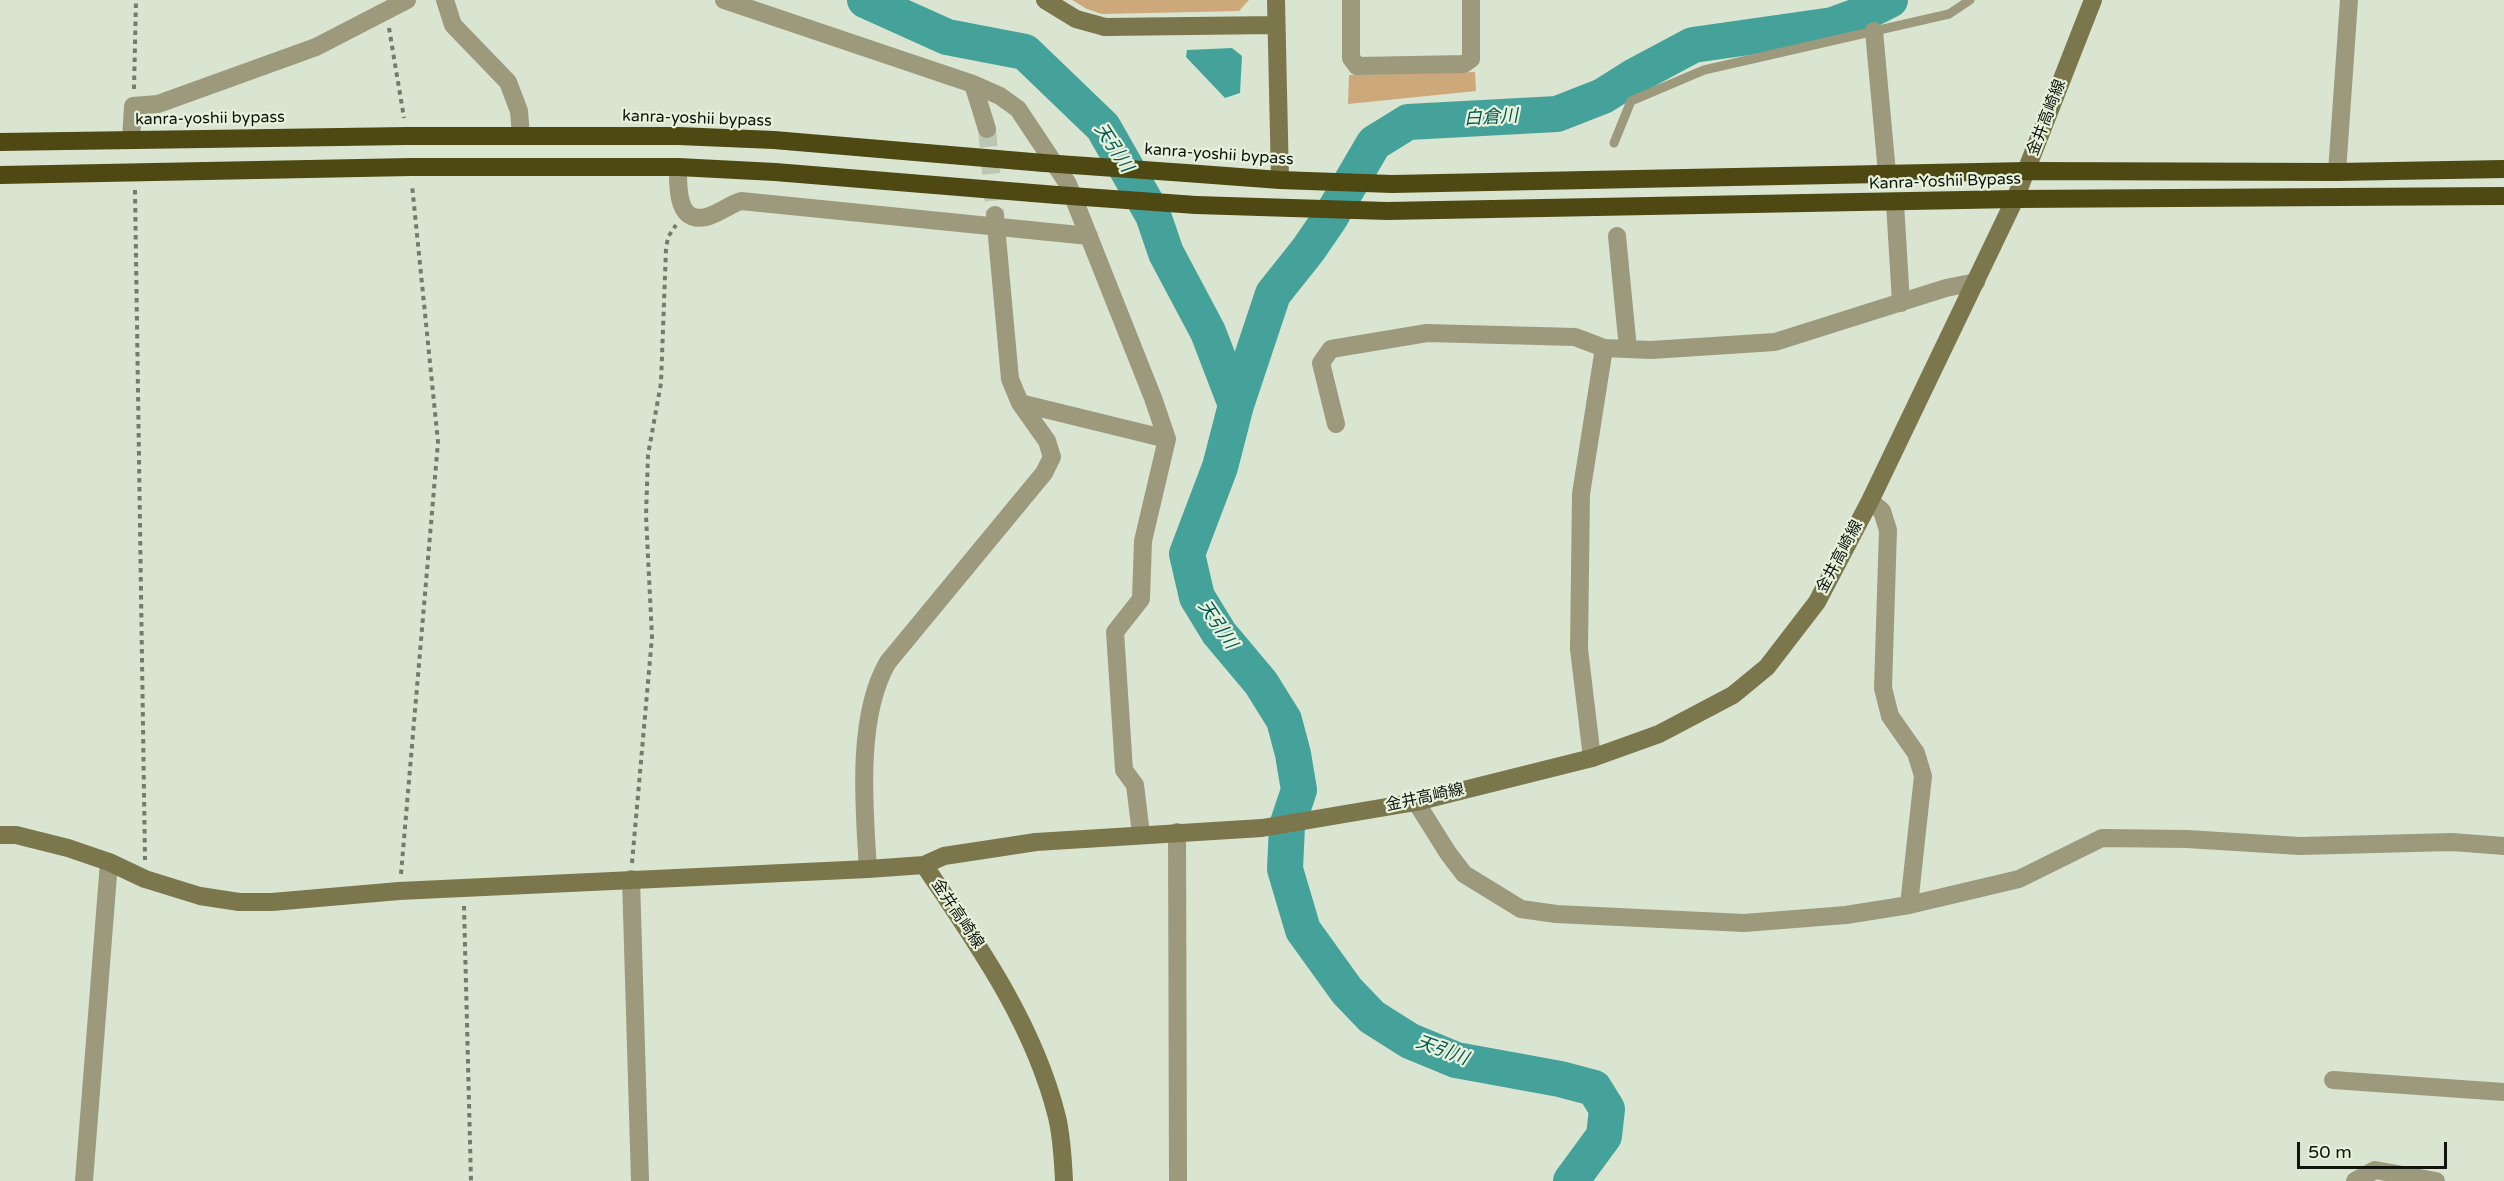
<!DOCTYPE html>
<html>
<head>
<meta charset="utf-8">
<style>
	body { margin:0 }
	#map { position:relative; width:2504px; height:1181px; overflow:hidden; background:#d9e5d0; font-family:"Varela Round",sans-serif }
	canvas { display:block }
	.scale { position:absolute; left:2297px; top:1142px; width:150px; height:27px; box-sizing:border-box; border:3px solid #10140d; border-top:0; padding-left:8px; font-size:18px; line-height:21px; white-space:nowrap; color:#10140d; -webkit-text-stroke:4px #e7f2dd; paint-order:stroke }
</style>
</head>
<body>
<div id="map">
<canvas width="2504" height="1181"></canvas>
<div class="scale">50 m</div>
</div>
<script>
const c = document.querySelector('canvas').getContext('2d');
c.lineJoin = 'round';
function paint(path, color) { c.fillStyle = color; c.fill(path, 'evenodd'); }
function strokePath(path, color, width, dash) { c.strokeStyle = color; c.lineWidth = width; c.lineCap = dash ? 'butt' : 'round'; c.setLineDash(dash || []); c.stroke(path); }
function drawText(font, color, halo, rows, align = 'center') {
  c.font = font + ' "Varela Round","Noto Sans JP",sans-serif'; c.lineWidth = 4.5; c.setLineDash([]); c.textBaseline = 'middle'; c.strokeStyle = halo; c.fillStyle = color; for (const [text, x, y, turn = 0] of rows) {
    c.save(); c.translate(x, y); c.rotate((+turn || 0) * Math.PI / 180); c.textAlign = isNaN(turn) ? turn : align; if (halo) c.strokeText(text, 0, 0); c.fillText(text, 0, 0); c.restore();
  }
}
paint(new Path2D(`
	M 1072,0 L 1249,0 L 1239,11 L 1102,14 L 1087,9 Z
	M 1475,72 L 1476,91 L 1348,104 L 1349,75 Z`), '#cca87a');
paint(new Path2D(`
	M 1232,48 L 1242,56 L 1240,93 L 1225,98 L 1186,57 L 1187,50 Z`), '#44a29b');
strokePath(new Path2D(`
	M 865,0 L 947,37 L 1025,52 L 1103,127 L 1153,215 L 1166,253 L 1208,332 L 1236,405
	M 1571,1181 L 1604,1136 L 1607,1109 L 1594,1088 L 1560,1079 L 1456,1060 L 1410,1041 L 1372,1017 L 1347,991 L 1303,930 L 1285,869 L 1287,826 L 1299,790 L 1293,754 L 1284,720 L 1261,683 L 1219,633 L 1197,597 L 1187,554 L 1220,467 L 1236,405 L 1273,294 L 1308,250 L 1330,218 L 1374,143 L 1408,122 L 1557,114 L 1603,96 L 1633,77 L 1693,45 L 1833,25 L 1860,15 L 1890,0`), '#44a29b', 36);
strokePath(new Path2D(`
	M 987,129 L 995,215`), '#bbc6b3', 18, [18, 9]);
strokePath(new Path2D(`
	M 389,28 L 404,118
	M 134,89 L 136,0
	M 135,190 L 145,860
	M 632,863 L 652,637 L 646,516 L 648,455 L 661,383 L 666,249 L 668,237 L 676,225
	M 401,874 L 438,442 L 412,185
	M 464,906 L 471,1181`), '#737b6d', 4, [4.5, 4.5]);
strokePath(new Path2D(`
	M 1614,143 L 1631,101 L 1704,70 L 1949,14 L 1970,0`), '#9c997d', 9);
strokePath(new Path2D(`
	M 445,0 L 453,25 L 508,82 L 519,111 L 521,136
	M 724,0 L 973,84 L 987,129
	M 1351,0 L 1351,58 L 1357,66 L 1464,64 L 1471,59 L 1471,0
	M 1874,31 L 1887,173
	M 973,84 L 1000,96 L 1018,109 L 1068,184 L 1153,398 L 1167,439 L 1143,541 L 1141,599 L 1115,632 L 1124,770 L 1135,785 L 1141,834
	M 131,140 L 133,106 L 158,104 L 316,47 L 407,0
	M 678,167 C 678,185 676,224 706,217 C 718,214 729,205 741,201 L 1089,236
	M 2337,172 L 2349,0
	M 1895,203 L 1901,303
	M 1617,236 L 1628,349
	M 1020,403 L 1167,439
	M 1336,424 L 1321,363 L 1331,349 L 1427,333 L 1575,337 L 1604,348
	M 1870,501 L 1882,511 L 1888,530 L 1883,688 L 1890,716 L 1916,753 L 1923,776 L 1909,905 L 2019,879 L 2102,838 L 2187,839 L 2300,846 L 2452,842 L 2504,846
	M 1592,758 L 1579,649 L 1581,494 L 1604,348 L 1651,350 L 1775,342 L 1946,288 L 1976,282
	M 1416,802 L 1448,853 L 1464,874 L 1521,909 L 1556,914 L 1744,923 L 1846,915 L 1909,905
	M 1177,832 L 1178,1181
	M 868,869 C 864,807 856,716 888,662 L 1044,473 L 1052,457 L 1047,441 L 1020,403 L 1010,379 L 995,215
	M 631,879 L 640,1181
	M 2333,1080 L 2504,1092
	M 84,1181 L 109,862
	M 2355,1181 L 2375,1170 L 2436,1181`), '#9c997d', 18);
strokePath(new Path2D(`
	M 1045,0 L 1076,19 L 1105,27 L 1276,25
	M 1276,0 L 1280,180
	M 0,835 L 16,835 L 68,848 L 109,862 L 145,879 L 200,896 L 239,902 L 272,902 L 399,891 L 868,869 L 924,865 L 944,856 L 1036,842 L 1262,828 L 1416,802 L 1592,758 L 1659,734 L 1733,695 L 1767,667 L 1817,602 L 1870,501 L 2015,199 L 2093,0
	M 924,865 C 977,943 1034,1024 1057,1117 C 1062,1138 1063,1160 1064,1181`), '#7b764c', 18);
strokePath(new Path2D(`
	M 0,142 L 407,136 L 678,136 L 774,140 L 1044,163
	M 1186,173 L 1280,180 L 1392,184 L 2027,171 L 2337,172 L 2504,169
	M 0,175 L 411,167 L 678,167 L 775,172 L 1057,195
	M 1196,205 L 1387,211 L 2015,199 L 2504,196`), '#4e4813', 18);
strokePath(new Path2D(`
	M 1044,163 L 1186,173
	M 1057,195 L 1196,205`), '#4e4813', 18);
drawText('16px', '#10140d', '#e7f2dd', [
	["金井高崎線",2047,118,-69],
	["kanra-yoshii bypass",210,119,-1],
	["kanra-yoshii bypass",697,119,2],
	["kanra-yoshii bypass",1219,155,4],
	["Kanra-Yoshii Bypass",1945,182,-2],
	["金井高崎線",1840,557,-62],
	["金井高崎線",1425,798,-12],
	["金井高崎線",957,914,56]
]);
drawText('italic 18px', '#005651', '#e7f2dd', [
	["白倉川",1491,118,-3],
	["天引川",1113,148,57],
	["天引川",1217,625,56],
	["天引川",1442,1051,20]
]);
</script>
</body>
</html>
